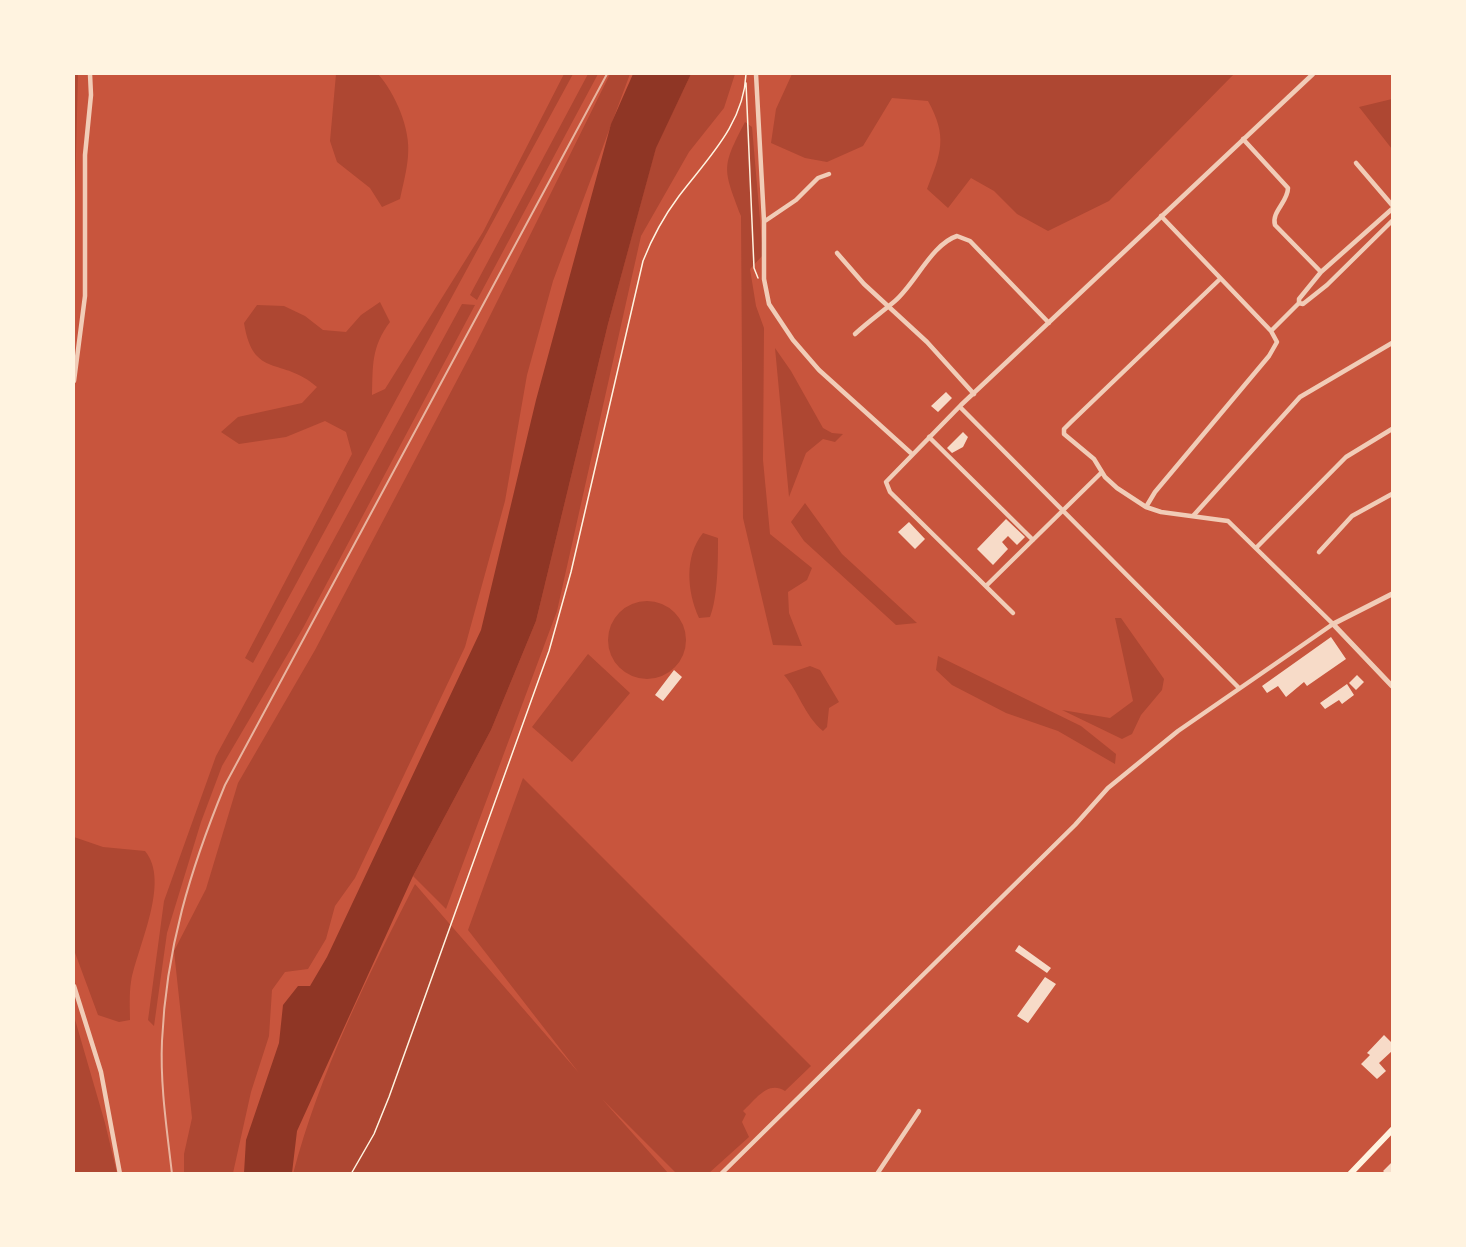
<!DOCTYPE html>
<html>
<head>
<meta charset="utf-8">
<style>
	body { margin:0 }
	#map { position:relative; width:1466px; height:1247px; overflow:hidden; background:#c8553d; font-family:Montserrat,sans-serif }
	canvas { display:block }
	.frame { position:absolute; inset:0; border:75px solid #fff3e0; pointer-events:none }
</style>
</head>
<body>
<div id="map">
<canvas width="1466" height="1247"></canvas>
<div class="frame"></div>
</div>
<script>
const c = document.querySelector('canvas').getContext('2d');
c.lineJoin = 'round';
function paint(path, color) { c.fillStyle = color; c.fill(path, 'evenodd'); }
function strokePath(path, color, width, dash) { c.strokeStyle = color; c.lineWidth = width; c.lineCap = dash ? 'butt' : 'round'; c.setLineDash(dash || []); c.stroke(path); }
paint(new Path2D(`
	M 74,74 L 78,74 L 74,233 Z
	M 336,74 L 378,74 C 395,93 411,129 408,156 C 407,170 403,185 400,199 L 382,207 L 370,188 L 337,162 L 330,141 Z
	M 564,74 L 573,74 L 253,663 L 245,658 L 352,454 L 346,432 L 325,421 L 286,437 L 239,444 L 221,432 L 238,417 L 302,403 L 317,387 C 282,356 253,380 244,323 L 257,305 L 284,306 L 305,316 L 323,330 L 346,332 L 361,315 L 380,302 L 390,322 C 371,347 373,366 372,395 L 385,389 L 483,232 Z
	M 588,74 L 598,74 L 477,300 L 470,295 Z
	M 610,74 L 630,74 L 553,281 L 527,375 L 505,501 L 465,647 L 355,878 L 335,906 L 326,939 L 308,969 L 285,972 L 272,990 L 269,1036 L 251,1092 L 233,1173 L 184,1173 L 184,1154 L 192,1118 L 174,951 L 206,889 L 238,783 L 315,650 L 475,346 Z
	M 691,74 L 735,74 L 724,108 L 689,152 L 641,236 L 557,611 L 446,909 L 413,876 L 491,730 L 536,621 L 608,324 L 656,147 Z
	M 792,74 L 1234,74 L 1109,201 L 1048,231 L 1017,214 L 994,191 L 971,178 L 948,208 L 927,189 C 941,153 948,137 928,101 L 892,98 L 863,146 L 827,162 L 805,158 L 771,143 L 776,109 Z
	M 1392,99 L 1392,149 L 1359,107 Z
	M 745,122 L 752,127 L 763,255 L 750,269 L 756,306 L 764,328 L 763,460 L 770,534 L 812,568 L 807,580 L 788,592 L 789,613 L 802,646 L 773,645 L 743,518 L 741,216 C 723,168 721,168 745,122 Z
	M 462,304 L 475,305 L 303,628 L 222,766 L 201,822 L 167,933 L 154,1026 L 148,1020 L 164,901 L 216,756 Z
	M 775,348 L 791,371 L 823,428 L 832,433 L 843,434 L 835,442 L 823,439 L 806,453 L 789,497 Z
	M 805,503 L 842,554 L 917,623 L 896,625 L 804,541 L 791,522 Z
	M 703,533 L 718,538 C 718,560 718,597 710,617 L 699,618 C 687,592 684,556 703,533 Z
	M608 640a39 39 0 1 1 78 0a39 39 0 1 1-78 0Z
	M 1115,618 L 1121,618 L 1164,679 L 1162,690 L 1141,715 L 1132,734 L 1122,739 L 1062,710 L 1110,718 L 1133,701 Z
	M 588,654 L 630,693 L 572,762 L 532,727 Z
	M 938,656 L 1081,726 L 1116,754 L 1115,764 L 1058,731 L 1006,713 L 952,685 L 936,670 Z
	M 810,666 L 820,670 L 839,702 L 829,708 L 827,727 L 823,731 C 804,715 799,692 784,675 Z
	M 523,778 L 811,1066 L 785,1091 C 768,1080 756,1099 743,1111 L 746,1114 L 742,1122 L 749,1137 L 709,1173 L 675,1172 L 602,1099 L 668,1173 L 293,1174 C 320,1072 367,977 415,884 L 579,1073 L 468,930 Z
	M 74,837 L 103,847 L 145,851 C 171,882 137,947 131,982 C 129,995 130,1008 130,1020 L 119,1022 L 98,1015 L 74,950 Z
	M 74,1016 L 105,1123 L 117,1173 L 74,1173 Z`), '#ae4732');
paint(new Path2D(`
	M 633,74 L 691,74 L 656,148 L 608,324 L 536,621 L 491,730 L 413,876 L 297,1131 L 292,1173 L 244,1173 L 246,1140 L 279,1043 L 283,1005 L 298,986 L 310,986 L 327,957 L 481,630 L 536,400 L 611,124 Z`), '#8f3625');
paint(new Path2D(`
	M 946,392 L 952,398 L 938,412 L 931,406 Z
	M 963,432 L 968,437 L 963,447 L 952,453 L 947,448 Z
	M 1006,519 L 1025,537 L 1017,545 L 1008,536 L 1002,542 L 1008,549 L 993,565 L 977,549 Z
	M 909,522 L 925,539 L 915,549 L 898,532 Z
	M 1331,637 L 1346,659 L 1307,686 L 1304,682 L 1286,697 L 1278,686 L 1267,693 L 1262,686 Z
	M 674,670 L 682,677 L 663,701 L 655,695 Z
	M 1357,675 L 1364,682 L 1356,690 L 1349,683 Z
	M 1347,684 L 1354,695 L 1342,704 L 1339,700 L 1325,709 L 1320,703 Z
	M 1019,945 L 1051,968 L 1047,973 L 1015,951 Z
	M 1045,977 L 1056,984 L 1028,1023 L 1017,1016 Z
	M 1384,1035 L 1392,1043 L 1392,1051 L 1379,1063 L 1386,1071 L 1377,1079 L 1361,1064 L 1370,1055 L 1367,1053 Z
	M 1392,1162 L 1392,1174 L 1386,1174 L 1383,1171 Z`), '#f7dbc8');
strokePath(new Path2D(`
	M 746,83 L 754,268 L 758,278
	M 351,1174 L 374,1134 L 389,1097 L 549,651 L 571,572 L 643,261 C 652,238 664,216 679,196 C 707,159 744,124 746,74`), '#fff3e0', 1.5);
strokePath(new Path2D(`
	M 756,74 L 764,221 L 764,279 L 769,304 L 793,340 L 819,370 L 912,454
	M 1243,139 L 1288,188 C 1288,202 1271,212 1275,225 L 1321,272
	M 1356,163 L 1392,205
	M 765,221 L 796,200 L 818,178 L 829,174
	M 837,253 L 864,284 L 927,342 L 974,394
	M 1299,303 L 1299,299 L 1321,272 L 1392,209
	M 1271,331 L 1299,303 L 1303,304 L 1327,285 L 1392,221
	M 855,334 C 868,322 882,312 895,301 C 915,284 932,244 957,236 L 970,241 L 1049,323
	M 74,381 L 85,296 L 85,155 L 91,95 L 90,74
	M 960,407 L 1239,688
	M 929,437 L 1033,540
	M 1146,507 L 1155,492 L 1269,356 L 1277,342 L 1271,331 L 1161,216
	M 1193,516 L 1300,397 L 1392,343
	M 1256,548 L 1346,457 L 1392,429
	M 1319,552 L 1352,516 L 1392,494
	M 986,586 L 1102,472
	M 1013,613 L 890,492 L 886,482 L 961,405 L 1313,74
	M 74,986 L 101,1072 L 120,1174
	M 721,1174 L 1075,825 L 1108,788 L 1178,731 L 1333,624 L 1228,521 L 1161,512 L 1146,507 L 1117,488 L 1105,477 L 1094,459 L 1064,434 L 1064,429 L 1071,422 L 1220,279
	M 877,1174 L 919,1111`), '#f1ccb7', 4.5);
strokePath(new Path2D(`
	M 1392,594 L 1333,624 L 1392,686`), '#f1ccb7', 5);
strokePath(new Path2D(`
	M 1350,1174 L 1392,1130`), '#fff3e0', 6);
strokePath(new Path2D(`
	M 172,1174 C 167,1130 160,1085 162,1041 C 166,949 190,870 225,785 L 607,74`), '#e9b49f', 2);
</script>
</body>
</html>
